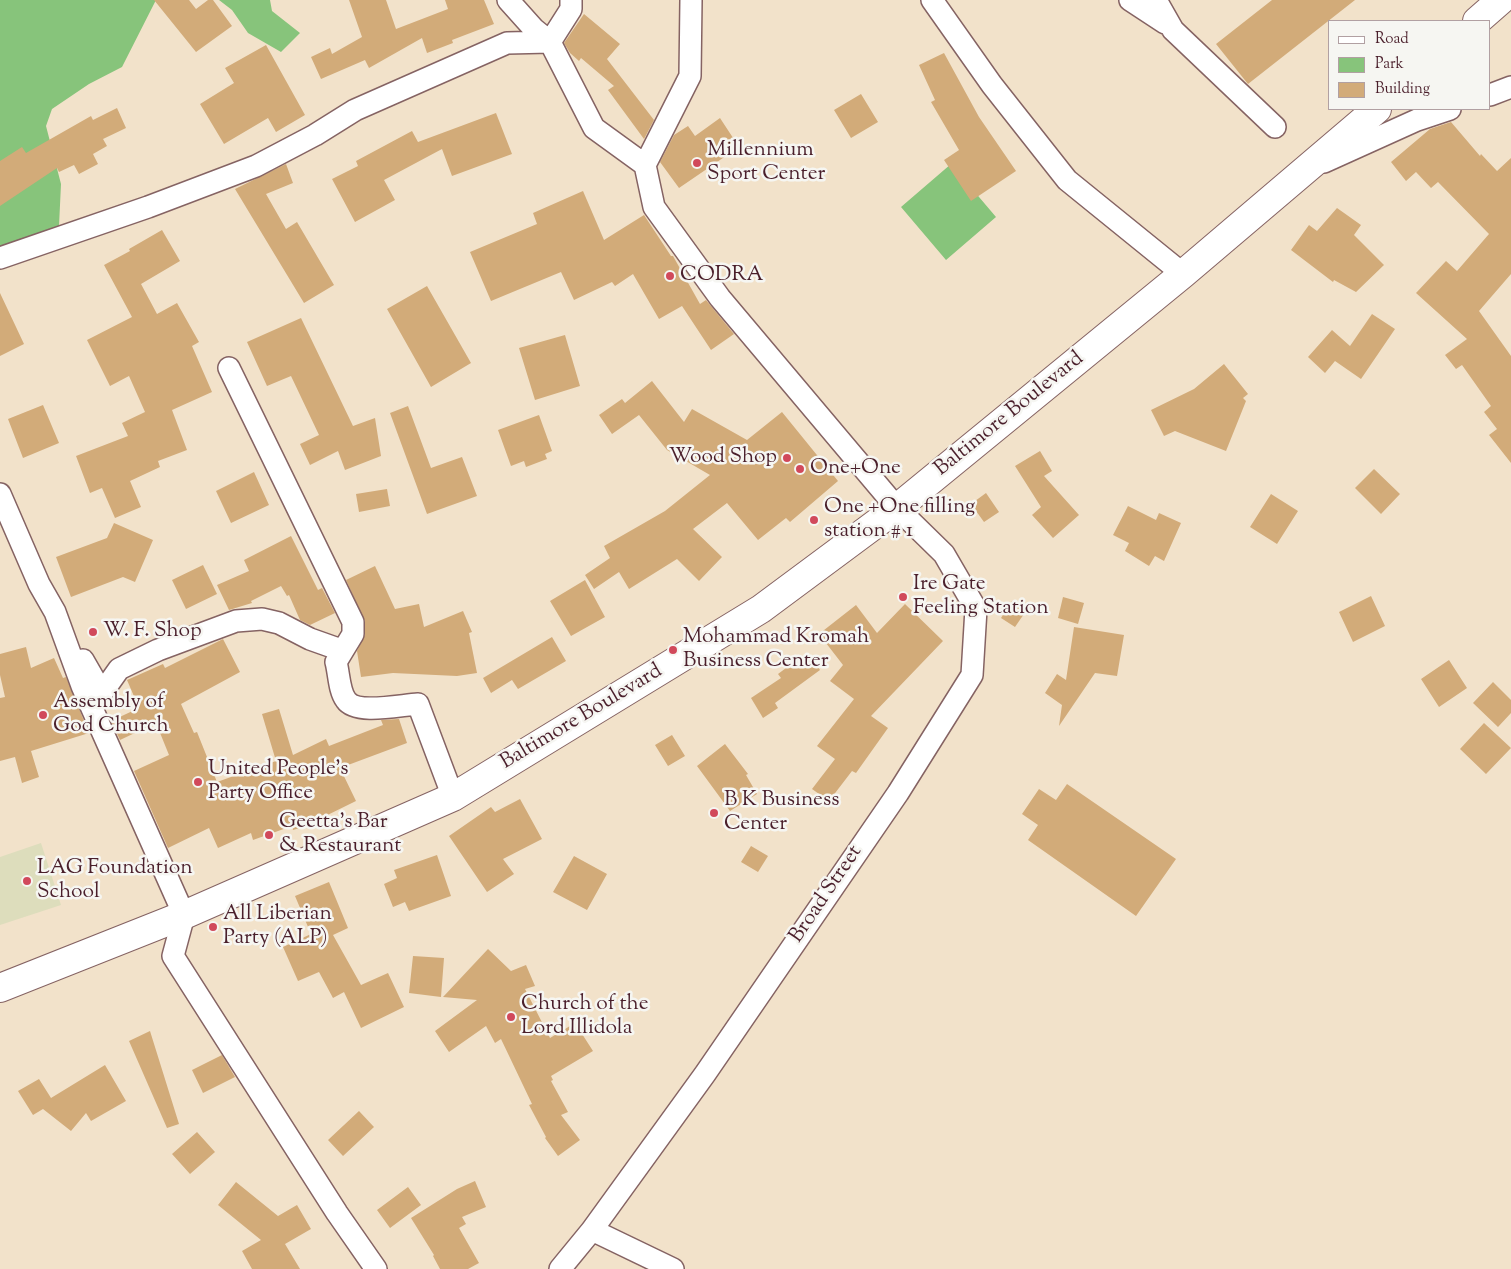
<!DOCTYPE html>
<html>
<head>
<meta charset="utf-8">
<style>
	body { margin:0 }
	#map { position:relative; width:1511px; height:1269px; overflow:hidden; background:#f2e2ca; font-family:"Sorts Mill Goudy",serif }
	canvas { display:block }
	.legend { position:absolute; left:1328px; top:20px; width:162px; height:90px; box-sizing:border-box; background:#f6f6f2; border:1px solid #b1a0a2; margin:0; padding:6px 9px; list-style:none; font-size:15px; color:#4a1f2b }
	.legend li { display:flex; align-items:center; gap:10px; height:25px }
	.legend b { width:25px; border:1px solid #b1a0a2 }
</style>
</head>
<body>
<div id="map">
<canvas width="1511" height="1269"></canvas>
<ul class="legend">
<li><b style="height:6px;background:#fff"></b>Road</li>
<li><b style="height:14px;background:#87c47b"></b>Park</li>
<li><b style="height:14px;background:#d2ab79"></b>Building</li>
</ul>
</div>
<script>
const c = document.querySelector('canvas').getContext('2d');
c.lineJoin = 'round';
function paint(path, color) { c.fillStyle = color; c.fill(path, 'evenodd'); }
function strokePath(path, color, width, dash) { c.strokeStyle = color; c.lineWidth = width; c.lineCap = dash ? 'butt' : 'round'; c.setLineDash(dash || []); c.stroke(path); }
function drawText(font, color, halo, rows, align = 'center') {
  c.font = font + ' "Sorts Mill Goudy",serif'; c.lineWidth = 5; c.setLineDash([]); c.textBaseline = 'middle'; c.strokeStyle = halo; c.fillStyle = color; for (const [text, x, y, turn = 0] of rows) {
    c.save(); c.translate(x, y); c.rotate((+turn || 0) * Math.PI / 180); c.textAlign = isNaN(turn) ? turn : align; if (halo) c.strokeText(text, 0, 0); c.fillText(text, 0, 0); c.restore();
  }
}
paint(new Path2D(`
	M 41,843 L 61,905 L 0,925 L 0,857 Z`), '#ddddbc');
paint(new Path2D(`
	M 0,0 L 156,0 L 122,67 L 89,84 L 52,109 L 46,126 L 61,184 L 59,226 L 35,245 L 0,252 Z
	M 219,0 L 270,0 L 272,11 L 300,33 L 281,52 L 248,33 L 232,10 Z
	M 951,164 L 996,217 L 946,260 L 901,207 Z`), '#87c47b');
paint(new Path2D(`
	M 154,0 L 189,0 L 196,9 L 208,0 L 213,0 L 232,26 L 196,52 Z
	M 349,0 L 386,0 L 396,29 L 448,9 L 445,0 L 484,0 L 494,24 L 452,40 L 453,43 L 427,53 L 422,38 L 369,68 L 365,60 L 321,79 L 311,57 L 330,48 L 332,54 L 362,37 Z
	M 1272,0 L 1355,0 L 1248,84 L 1216,44 Z
	M 584,14 L 620,44 L 607,59 L 654,120 L 644,139 L 608,90 L 614,86 L 581,58 L 579,61 L 570,53 L 564,43 Z
	M 266,45 L 305,115 L 276,132 L 268,118 L 224,144 L 200,104 L 234,83 L 225,68 Z
	M 944,53 L 979,117 L 1016,171 L 971,201 L 944,160 L 959,150 L 931,102 L 935,100 L 919,65 Z
	M 861,94 L 878,122 L 851,138 L 834,110 Z
	M 117,108 L 126,128 L 103,139 L 107,146 L 93,154 L 98,164 L 79,174 L 74,165 L 59,172 L 57,168 L 0,206 L 0,161 L 22,147 L 26,153 L 91,116 L 93,120 Z
	M 496,113 L 512,154 L 452,176 L 442,149 L 384,180 L 395,200 L 355,222 L 332,179 L 358,166 L 356,161 L 412,131 L 418,142 Z
	M 720,118 L 739,147 L 679,188 L 660,162 L 674,135 L 688,126 L 695,136 Z
	M 1451,122 L 1480,156 L 1481,154 L 1497,171 L 1511,158 L 1511,274 L 1479,311 L 1511,356 L 1511,463 L 1489,435 L 1497,429 L 1484,412 L 1491,406 L 1462,365 L 1456,369 L 1445,355 L 1467,339 L 1416,293 L 1446,261 L 1457,271 L 1489,234 L 1438,182 L 1431,188 L 1416,172 L 1406,181 L 1391,162 L 1430,129 Z
	M 286,164 L 293,183 L 266,194 L 286,229 L 297,222 L 334,285 L 304,303 L 235,189 Z
	M 583,191 L 604,240 L 644,215 L 671,256 L 673,256 L 700,304 L 706,300 L 734,334 L 711,350 L 682,306 L 659,319 L 633,274 L 615,286 L 612,282 L 574,300 L 561,272 L 491,301 L 470,252 L 537,224 L 533,213 Z
	M 1337,208 L 1361,225 L 1354,235 L 1384,265 L 1356,292 L 1334,280 L 1333,282 L 1291,250 L 1309,225 L 1317,231 Z
	M 162,230 L 180,261 L 141,284 L 157,314 L 177,303 L 199,342 L 192,346 L 212,392 L 172,410 L 187,450 L 158,461 L 160,467 L 130,481 L 141,507 L 115,518 L 102,488 L 90,493 L 76,456 L 128,436 L 122,423 L 145,412 L 129,376 L 110,386 L 87,340 L 132,317 L 104,265 L 130,251 L 129,249 Z
	M 427,286 L 471,363 L 431,387 L 387,309 Z
	M 0,293 L 24,344 L 0,356 Z
	M 1372,314 L 1395,329 L 1361,379 L 1335,361 L 1325,373 L 1308,357 L 1332,330 L 1350,346 Z
	M 301,318 L 353,426 L 375,418 L 381,456 L 345,470 L 338,451 L 310,465 L 300,444 L 319,435 L 291,376 L 267,386 L 247,342 Z
	M 565,335 L 580,386 L 535,400 L 519,348 Z
	M 1224,364 L 1248,394 L 1243,398 L 1246,401 L 1226,451 L 1175,431 L 1164,436 L 1151,410 L 1194,389 Z
	M 652,381 L 684,422 L 692,409 L 747,440 L 782,412 L 838,481 L 790,522 L 786,518 L 758,540 L 727,503 L 693,529 L 722,557 L 699,581 L 677,559 L 629,589 L 619,572 L 594,589 L 585,575 L 610,558 L 604,546 L 665,511 L 710,475 L 667,450 L 639,415 L 612,434 L 599,415 L 622,399 L 625,403 Z
	M 43,405 L 59,443 L 23,458 L 8,419 Z
	M 408,406 L 431,468 L 462,457 L 477,496 L 427,514 L 390,413 Z
	M 539,415 L 552,451 L 545,454 L 547,459 L 526,467 L 524,461 L 511,466 L 498,430 Z
	M 1040,451 L 1052,471 L 1044,476 L 1079,515 L 1053,538 L 1032,515 L 1041,507 L 1015,466 Z
	M 1374,469 L 1400,494 L 1381,514 L 1355,488 Z
	M 254,472 L 269,505 L 231,523 L 216,491 Z
	M 387,489 L 390,506 L 359,512 L 356,494 Z
	M 986,493 L 999,512 L 984,522 L 971,504 Z
	M 1271,494 L 1298,511 L 1277,544 L 1250,527 Z
	M 1128,506 L 1156,520 L 1159,513 L 1181,523 L 1164,561 L 1155,556 L 1149,566 L 1125,551 L 1129,543 L 1113,535 Z
	M 114,523 L 153,540 L 135,582 L 123,577 L 71,597 L 56,557 L 107,538 Z
	M 291,536 L 318,590 L 322,588 L 335,613 L 310,625 L 300,620 L 289,595 L 287,596 L 281,586 L 251,601 L 252,603 L 229,610 L 217,585 L 249,571 L 244,560 Z
	M 203,565 L 217,594 L 186,609 L 172,580 Z
	M 375,566 L 395,609 L 419,604 L 424,627 L 463,611 L 472,632 L 469,633 L 477,673 L 457,676 L 393,673 L 361,677 L 357,651 L 365,634 L 365,622 L 346,580 Z
	M 585,580 L 605,617 L 571,636 L 550,601 Z
	M 1371,596 L 1385,626 L 1353,642 L 1339,612 Z
	M 1063,597 L 1084,603 L 1078,624 L 1058,618 Z
	M 1012,601 L 1026,611 L 1015,627 L 1001,618 Z
	M 905,604 L 943,641 L 871,716 L 888,728 L 856,773 L 852,771 L 829,801 L 812,789 L 835,759 L 817,746 L 854,699 L 830,681 L 843,665 L 819,634 L 856,605 L 877,633 Z
	M 1074,627 L 1124,635 L 1117,676 L 1095,673 L 1059,726 L 1062,705 L 1045,693 L 1057,674 L 1066,680 Z
	M 552,637 L 566,661 L 518,689 L 512,680 L 491,693 L 483,678 Z
	M 223,639 L 240,672 L 181,704 L 194,733 L 197,732 L 217,782 L 276,761 L 262,714 L 279,709 L 293,755 L 326,739 L 329,746 L 383,725 L 381,720 L 399,719 L 407,743 L 340,768 L 356,801 L 303,827 L 293,830 L 292,826 L 253,840 L 251,833 L 218,848 L 209,828 L 168,848 L 134,771 L 169,755 L 156,723 L 120,740 L 111,721 L 139,708 L 127,680 L 163,664 L 165,668 Z
	M 26,647 L 31,668 L 54,658 L 63,678 L 66,677 L 89,733 L 31,751 L 39,777 L 22,783 L 15,757 L 0,761 L 0,698 L 5,697 L 0,675 L 0,654 Z
	M 812,658 L 820,670 L 775,703 L 778,708 L 763,718 L 751,698 L 781,678 L 778,674 L 794,662 L 798,667 Z
	M 1449,660 L 1467,688 L 1439,707 L 1421,679 Z
	M 1493,682 L 1511,700 L 1511,713 L 1498,727 L 1473,703 Z
	M 1484,723 L 1511,748 L 1486,774 L 1460,749 Z
	M 672,735 L 685,756 L 668,766 L 655,745 Z
	M 725,744 L 748,774 L 746,775 L 757,794 L 730,811 L 697,766 Z
	M 1067,784 L 1176,859 L 1136,916 L 1028,840 L 1038,825 L 1022,814 L 1039,789 L 1056,800 Z
	M 520,799 L 542,839 L 503,859 L 514,874 L 487,892 L 449,836 L 491,807 L 495,812 Z
	M 751,846 L 768,856 L 758,872 L 741,862 Z
	M 437,855 L 451,896 L 409,911 L 405,902 L 393,907 L 384,884 L 397,878 L 394,870 Z
	M 574,856 L 607,874 L 587,910 L 553,892 Z
	M 329,882 L 348,928 L 333,935 L 361,985 L 388,973 L 404,1007 L 361,1028 L 344,992 L 333,998 L 319,972 L 298,981 L 283,947 L 311,934 L 295,896 Z
	M 488,949 L 511,971 L 526,965 L 535,986 L 525,989 L 550,1038 L 575,1023 L 593,1051 L 551,1076 L 553,1080 L 551,1081 L 568,1112 L 561,1115 L 580,1140 L 558,1156 L 545,1138 L 546,1137 L 529,1105 L 532,1104 L 501,1039 L 495,1043 L 486,1026 L 449,1052 L 435,1031 L 477,1000 L 443,997 Z
	M 413,956 L 444,958 L 441,997 L 409,993 Z
	M 150,1031 L 179,1124 L 167,1128 L 129,1041 Z
	M 222,1055 L 235,1077 L 203,1093 L 192,1070 Z
	M 105,1065 L 126,1101 L 91,1121 L 86,1113 L 71,1131 L 43,1109 L 33,1115 L 18,1091 L 39,1079 L 51,1098 Z
	M 359,1111 L 374,1127 L 343,1156 L 328,1140 Z
	M 197,1132 L 215,1152 L 190,1174 L 172,1154 Z
	M 475,1181 L 486,1207 L 462,1217 L 466,1224 L 459,1228 L 479,1263 L 468,1269 L 440,1269 L 433,1256 L 434,1255 L 411,1218 L 457,1189 Z
	M 236,1182 L 278,1216 L 297,1205 L 311,1229 L 285,1244 L 300,1269 L 252,1269 L 242,1251 L 261,1240 L 218,1205 Z
	M 408,1187 L 421,1205 L 390,1228 L 377,1210 Z`), '#d2ab79');
const street = new Path2D(`
	M 508,0 L 534,29 L 550,42 L 594,128 L 645,165 L 654,207 L 720,298 L 897,508 L 944,554 L 976,609 L 972,675 L 898,793 L 705,1074 L 592,1230 L 560,1269
	M 932,0 L 992,85 L 1067,180 L 1183,274
	M 1130,0 L 1165,23
	M 1156,0 L 1173,30 L 1275,127
	M 1490,95 L 1511,87
	M 1324,162 L 1417,120 L 1450,109
	M 645,165 L 690,76 L 691,0
	M 0,258 L 148,207 L 256,166 L 315,135 L 355,110 L 507,43 L 550,42 L 571,9 L 571,0
	M 229,368 L 353,622 L 353,634 L 336,662 C 339,673 339,691 346,700 C 356,715 400,705 418,704 L 453,797
	M 0,494 L 39,584 L 55,612 L 82,686 L 184,915 L 173,956 L 337,1213 L 376,1269
	M 83,660 L 102,693 L 119,669 L 158,650 L 236,621 L 262,619 L 279,623 L 310,639 L 341,650
	M 592,1230 L 673,1269`);
const highway = new Path2D(`
	M 1477,21 L 1501,0
	M 0,988 L 184,915 L 453,797 L 761,609 L 897,508 L 1183,274 L 1377,109`);
strokePath(street, '#856363', 24);
strokePath(highway, '#856363', 30);
strokePath(street, '#fff', 21);
strokePath(highway, '#fff', 28);
for (const [x, y, r, color] of [
	[697,163,5,"#d1495b"],
	[670,276,5,"#d1495b"],
	[787,458,5,"#d1495b"],
	[800,469,5,"#d1495b"],
	[814,520,5,"#d1495b"],
	[903,597,5,"#d1495b"],
	[93,632,5,"#d1495b"],
	[673,650,5,"#d1495b"],
	[43,715,5,"#d1495b"],
	[198,782,5,"#d1495b"],
	[714,813,5,"#d1495b"],
	[269,835,5,"#d1495b"],
	[27,881,5,"#d1495b"],
	[213,927,5,"#d1495b"],
	[511,1017,5,"#d1495b"]
]) { const dot = new Path2D(); dot.arc(x, y, r, 0, 2 * Math.PI); c.fillStyle = color; c.fill(dot); strokePath(dot, '#f6f6f2', 2); }
drawText('21px', '#4a1f2b', '#f6f6f2', [
	["Millennium",707,151],
	["Sport Center",707,175],
	["CODRA",680,276],
	["Wood Shop",777,458,"right"],
	["One+One",810,469],
	["One +One filling",824,508],
	["station # 1",824,532],
	["Ire Gate",913,585],
	["Feeling Station",913,609],
	["W. F. Shop",103,632],
	["Mohammad Kromah",683,638],
	["Business Center",683,662],
	["Assembly of",53,703],
	["God Church",53,727],
	["United People's",208,770],
	["Party Office",208,794],
	["B K Business",724,801],
	["Center",724,825],
	["Geetta's Bar",279,823],
	["& Restaurant",279,847],
	["LAG Foundation",37,869],
	["School",37,893],
	["All Liberian",223,915],
	["Party (ALP)",223,939],
	["Church of the",521,1005],
	["Lord Illidola",521,1029]
], 'left');
drawText('21px', '#4a1f2b', '#f6f6f2', [
	["Baltimore Boulevard",1010,415,-39],
	["Baltimore Boulevard",582,718,-31],
	["Broad Street",827,895,-56]
]);
</script>
</body>
</html>
